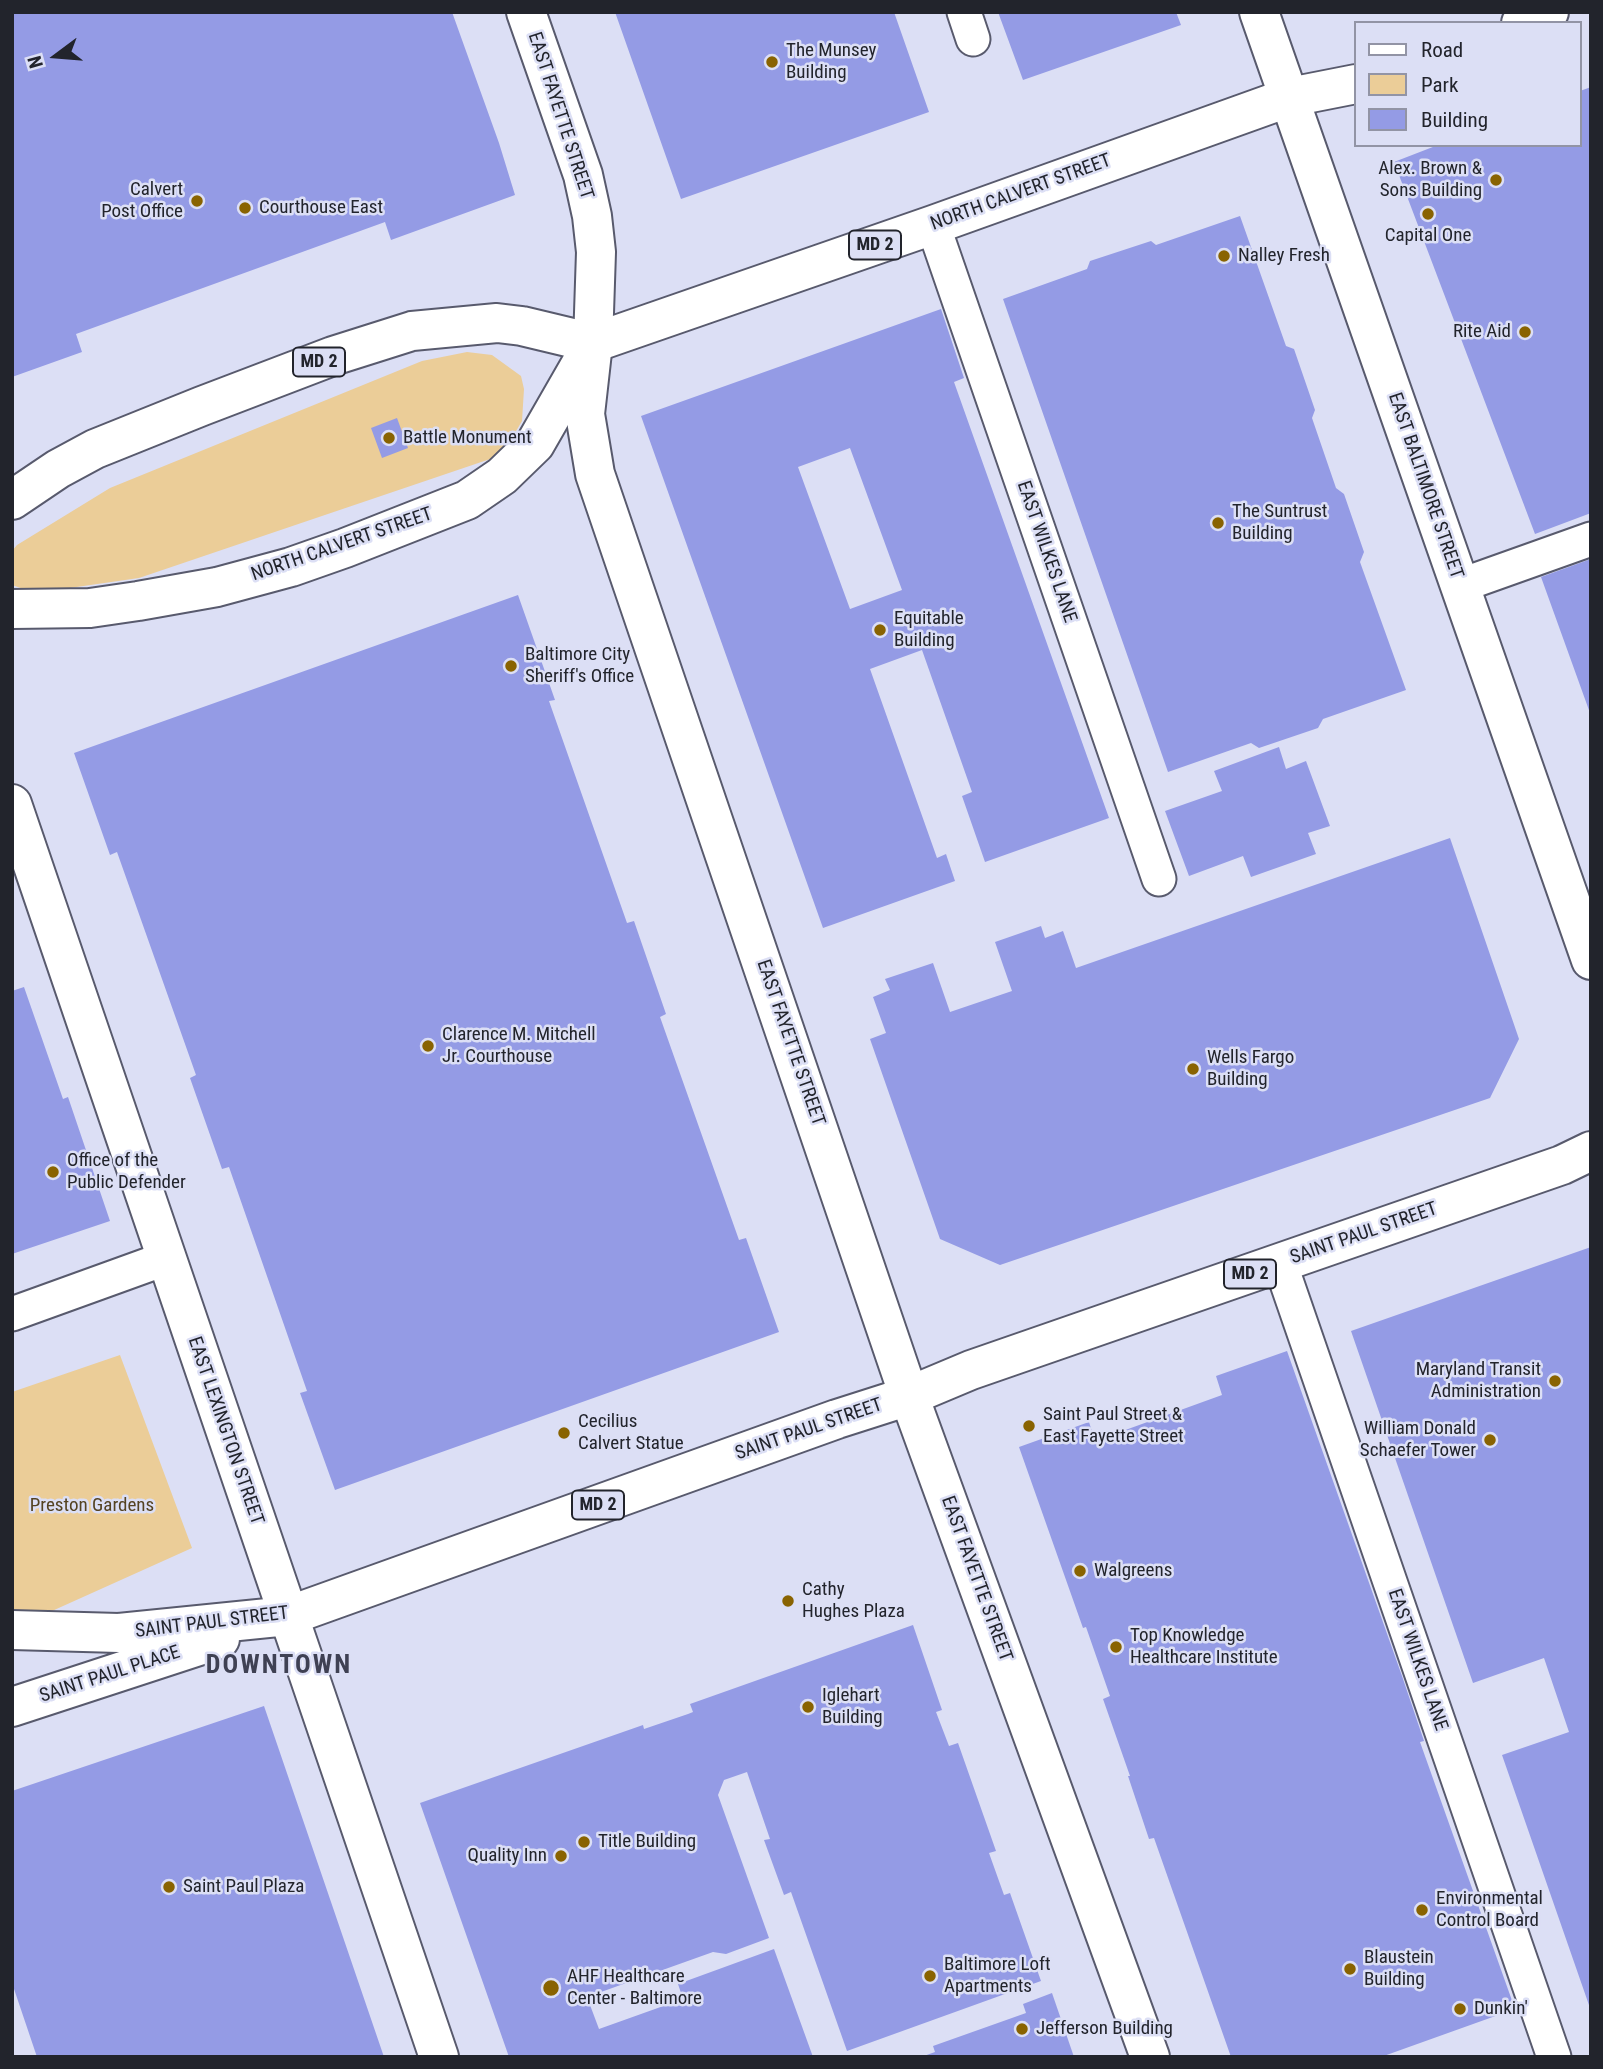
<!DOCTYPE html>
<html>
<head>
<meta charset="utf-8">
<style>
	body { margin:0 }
	#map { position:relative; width:1603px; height:2069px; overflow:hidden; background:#dcdff5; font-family:"Roboto Condensed",sans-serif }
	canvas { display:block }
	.frame { position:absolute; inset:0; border:14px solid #22242c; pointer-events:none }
	.legend { position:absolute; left:1354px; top:21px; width:228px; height:126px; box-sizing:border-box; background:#dcdff5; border:2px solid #9294a5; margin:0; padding:9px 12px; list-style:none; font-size:21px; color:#22242c }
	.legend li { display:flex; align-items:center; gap:14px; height:35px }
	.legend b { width:35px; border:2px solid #9294a5 }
	.north { position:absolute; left:21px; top:21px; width:70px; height:70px; -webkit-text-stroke:5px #dcdff5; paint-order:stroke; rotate:254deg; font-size:19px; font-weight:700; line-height:28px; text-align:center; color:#22242c }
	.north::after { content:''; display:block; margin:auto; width:24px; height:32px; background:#22242c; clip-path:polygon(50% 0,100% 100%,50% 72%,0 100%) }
</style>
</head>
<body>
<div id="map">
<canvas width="1603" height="2069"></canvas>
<div class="frame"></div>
<ul class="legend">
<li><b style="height:9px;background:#fff"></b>Road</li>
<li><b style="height:19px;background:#ebcd98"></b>Park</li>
<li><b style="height:19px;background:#949be5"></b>Building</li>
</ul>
<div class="north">N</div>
</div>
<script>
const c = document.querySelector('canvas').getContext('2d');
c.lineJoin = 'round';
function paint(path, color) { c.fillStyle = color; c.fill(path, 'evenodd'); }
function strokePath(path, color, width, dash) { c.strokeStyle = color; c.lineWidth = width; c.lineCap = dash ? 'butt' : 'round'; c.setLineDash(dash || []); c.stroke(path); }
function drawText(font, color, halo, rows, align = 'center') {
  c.font = font + ' "Roboto Condensed",sans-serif'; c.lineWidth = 5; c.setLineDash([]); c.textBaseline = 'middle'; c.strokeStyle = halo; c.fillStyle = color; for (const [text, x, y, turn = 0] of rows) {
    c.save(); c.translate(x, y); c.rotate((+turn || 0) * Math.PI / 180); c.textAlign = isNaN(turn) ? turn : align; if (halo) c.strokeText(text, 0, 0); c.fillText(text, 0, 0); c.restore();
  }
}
paint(new Path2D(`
	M 467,352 L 492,355 L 521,376 L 524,389 L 522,421 L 502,455 L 139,578 L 35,593 L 12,585 L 12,551 L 17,545 L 110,488 L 422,361 Z
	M 120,1355 L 192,1548 L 12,1629 L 12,1392 Z`), '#ebcd98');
paint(new Path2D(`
	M 12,12 L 452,12 L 499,143 L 515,195 L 391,240 L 385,222 L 76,334 L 82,352 L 12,377 Z
	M 615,12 L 894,12 L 929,112 L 681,199 Z
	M 998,12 L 1176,12 L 1181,25 L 1023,80 Z
	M 1591,87 L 1591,513 L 1535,534 L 1394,162 L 1438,145 L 1580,145 L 1580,91 Z
	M 1240,216 L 1286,346 L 1294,349 L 1315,410 L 1312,418 L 1336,488 L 1344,494 L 1364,552 L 1360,562 L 1406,690 L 1323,719 L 1318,728 L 1259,748 L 1251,743 L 1168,772 L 1003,299 L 1087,269 L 1090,261 L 1151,241 L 1156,245 Z
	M 941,309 L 964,378 L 954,382 L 1109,818 L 985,862 L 962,796 L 972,792 L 922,650 L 870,669 L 937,858 L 946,854 L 955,881 L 823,928 L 641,416 ZM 850,448 L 902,590 L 850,609 L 798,467 Z
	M 397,418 L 408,448 L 382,458 L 371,428 Z
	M 1591,559 L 1591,713 L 1590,713 L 1541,577 Z
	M 518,595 L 555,700 L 549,701 L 627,923 L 634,921 L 666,1014 L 660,1017 L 739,1240 L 746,1238 L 779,1332 L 335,1490 L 300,1393 L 307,1391 L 229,1167 L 222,1169 L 190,1078 L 196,1075 L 117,852 L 110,855 L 74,753 Z
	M 1279,747 L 1286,769 L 1306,761 L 1330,826 L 1308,833 L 1316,854 L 1251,877 L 1243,856 L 1189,876 L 1165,811 L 1222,791 L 1214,771 Z
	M 1450,838 L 1519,1039 L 1490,1098 L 1000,1265 L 940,1239 L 870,1039 L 886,1033 L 873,997 L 890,990 L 885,979 L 933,963 L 950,1012 L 1012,991 L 995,942 L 1041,926 L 1045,938 L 1063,931 L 1076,968 Z
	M 24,987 L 63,1099 L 68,1097 L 110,1221 L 12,1254 L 12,991 Z
	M 1591,1247 L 1591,2008 L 1590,2008 L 1502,1755 L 1569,1732 L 1544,1658 L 1473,1683 L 1351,1331 Z
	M 1287,1351 L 1402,1676 L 1424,1741 L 1420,1742 L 1515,2009 L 1381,2057 L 1231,2057 L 1154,1838 L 1149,1839 L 1128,1776 L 1130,1776 L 1103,1699 L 1110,1696 L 1086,1627 L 1083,1628 L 1019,1447 L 1089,1422 L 1095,1441 L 1222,1395 L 1216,1376 Z
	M 913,1625 L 942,1710 L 936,1712 L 949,1746 L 958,1743 L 996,1851 L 989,1853 L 1004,1895 L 1010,1893 L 1041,1981 L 847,2051 L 791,1892 L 784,1895 L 764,1840 L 770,1839 L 747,1772 L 724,1780 L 718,1795 L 769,1938 L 726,1954 L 713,1952 L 587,1997 L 599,2029 L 683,1999 L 678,1984 L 774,1949 L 813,2057 L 509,2057 L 420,1803 L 643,1725 L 644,1729 L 688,1714 L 693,1712 L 690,1704 Z
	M 264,1706 L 384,2057 L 37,2057 L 12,1983 L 12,1791 Z
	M 1052,1993 L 1074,2057 L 921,2057 L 935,2052 L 933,2046 L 1026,2013 L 1023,2004 Z`), '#949be5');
const lane = new Path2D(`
	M 964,12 L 973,39
	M 933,225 L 1159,879
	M 1459,586 L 1591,539
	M 1280,1263 L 1554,2057
	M 12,1314 L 167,1258`);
const street = new Path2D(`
	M 12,804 L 439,2057`);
const secondary = new Path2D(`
	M 526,12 L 583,175 L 592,216 L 596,252 L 593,343 L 585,414 L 595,474 L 909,1396 L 1150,2057
	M 1259,12 L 1591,960`);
const primary = new Path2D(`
	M 1521,23 L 1549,12
	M 12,500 L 58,469 L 95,449 L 202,406 L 333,356 L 412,331 L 497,323 L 522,326 L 593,343 L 933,225 L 1290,97 L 1356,84
	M 12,609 L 90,608 L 138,601 L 217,587 L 291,567 L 345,548 L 467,500 L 502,476 L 535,444 L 593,343
	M 12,1630 L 119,1633 L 288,1616 L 837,1419 L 909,1396 L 971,1370 L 1562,1165 L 1591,1151
	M 12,1707 L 220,1639`);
strokePath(lane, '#585a6d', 37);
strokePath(street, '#585a6d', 42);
strokePath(secondary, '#585a6d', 42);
strokePath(primary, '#585a6d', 42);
strokePath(lane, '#fff', 33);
strokePath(street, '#fff', 38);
strokePath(secondary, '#fff', 38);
strokePath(primary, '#fff', 38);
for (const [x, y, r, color] of [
	[772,62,7,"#896301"],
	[1496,180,7,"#896301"],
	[197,201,7,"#896301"],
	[245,208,7,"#896301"],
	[1428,214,7,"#896301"],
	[1224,256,7,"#896301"],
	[1525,332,7,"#896301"],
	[389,438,7,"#896301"],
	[1218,523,7,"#896301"],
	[880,630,7,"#896301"],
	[511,666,7,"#896301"],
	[428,1046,7,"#896301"],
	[1193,1069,7,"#896301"],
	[53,1172,7,"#896301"],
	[1555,1381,7,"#896301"],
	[1029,1426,7,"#896301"],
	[564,1433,7,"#896301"],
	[1490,1440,7,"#896301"],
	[1080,1571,7,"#896301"],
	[788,1601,7,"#896301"],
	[1116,1647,7,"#896301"],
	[808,1707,7,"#896301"],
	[584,1842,7,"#896301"],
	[561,1856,7,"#896301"],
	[169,1887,7,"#896301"],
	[1422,1910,7,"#896301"],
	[1350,1969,7,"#896301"],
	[930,1976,7,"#896301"],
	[551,1988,9,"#896301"],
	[1460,2009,7,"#896301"],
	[1022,2029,7,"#896301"]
]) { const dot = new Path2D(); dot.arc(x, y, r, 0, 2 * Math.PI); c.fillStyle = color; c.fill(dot); strokePath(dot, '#dcdff5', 2.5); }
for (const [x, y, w] of [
	[875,245,52],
	[319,362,52],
	[1250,1274,52],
	[598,1505,52]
]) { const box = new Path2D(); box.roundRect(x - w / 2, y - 14.5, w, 29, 5); c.fillStyle = '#dcdff5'; c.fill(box); strokePath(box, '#22242c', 2); }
drawText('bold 18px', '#22242c', null, [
	["MD 2",875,245],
	["MD 2",319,362],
	["MD 2",1250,1274],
	["MD 2",598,1505]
]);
drawText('19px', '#22242c', '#dcdff5', [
	["The Munsey",786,51],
	["Building",786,73],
	["Alex. Brown &",1482,169,"right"],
	["Sons Building",1482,191,"right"],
	["Calvert",183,190,"right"],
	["Post Office",183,212,"right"],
	["Courthouse East",259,208],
	["Capital One",1428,236,"center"],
	["Nalley Fresh",1238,256],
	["Rite Aid",1511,332,"right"],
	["Battle Monument",403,438],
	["The Suntrust",1232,512],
	["Building",1232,534],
	["Equitable",894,619],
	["Building",894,641],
	["Baltimore City",525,655],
	["Sheriff's Office",525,677],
	["Clarence M. Mitchell",442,1035],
	["Jr. Courthouse",442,1057],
	["Wells Fargo",1207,1058],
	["Building",1207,1080],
	["Office of the",67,1161],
	["Public Defender",67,1183],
	["Maryland Transit",1541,1370,"right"],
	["Administration",1541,1392,"right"],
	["Saint Paul Street &",1043,1415],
	["East Fayette Street",1043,1437],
	["Cecilius",578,1422],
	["Calvert Statue",578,1444],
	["William Donald",1476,1429,"right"],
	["Schaefer Tower",1476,1451,"right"],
	["Walgreens",1094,1571],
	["Cathy",802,1590],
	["Hughes Plaza",802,1612],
	["Top Knowledge",1130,1636],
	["Healthcare Institute",1130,1658],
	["Iglehart",822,1696],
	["Building",822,1718],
	["Title Building",598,1842],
	["Quality Inn",547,1856,"right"],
	["Saint Paul Plaza",183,1887],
	["Environmental",1436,1899],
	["Control Board",1436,1921],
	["Blaustein",1364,1958],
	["Building",1364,1980],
	["Baltimore Loft",944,1965],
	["Apartments",944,1987],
	["AHF Healthcare",567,1977],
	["Center - Baltimore",567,1999],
	["Dunkin'",1474,2009],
	["Jefferson Building",1036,2029]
], 'left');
drawText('19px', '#22242c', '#dcdff5', [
	["EAST FAYETTE STREET",560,116,72],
	["NORTH CALVERT STREET",1021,193,-20],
	["EAST BALTIMORE STREET",1425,486,71],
	["NORTH CALVERT STREET",342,545,-19],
	["EAST WILKES LANE",1046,552,71],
	["EAST FAYETTE STREET",790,1043,71],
	["SAINT PAUL STREET",1364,1234,-19],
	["SAINT PAUL STREET",809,1430,-19],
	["EAST LEXINGTON STREET",225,1431,71],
	["EAST FAYETTE STREET",976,1579,70],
	["SAINT PAUL STREET",212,1623,-7],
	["EAST WILKES LANE",1417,1660,71],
	["SAINT PAUL PLACE",110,1675,-18]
]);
drawText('19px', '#544221', '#dcdff5', [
	["Preston Gardens",92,1506]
]);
c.letterSpacing = '2px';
drawText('bold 26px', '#3f4153', '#dcdff5', [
	["DOWNTOWN",279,1666]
]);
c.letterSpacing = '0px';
</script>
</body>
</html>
